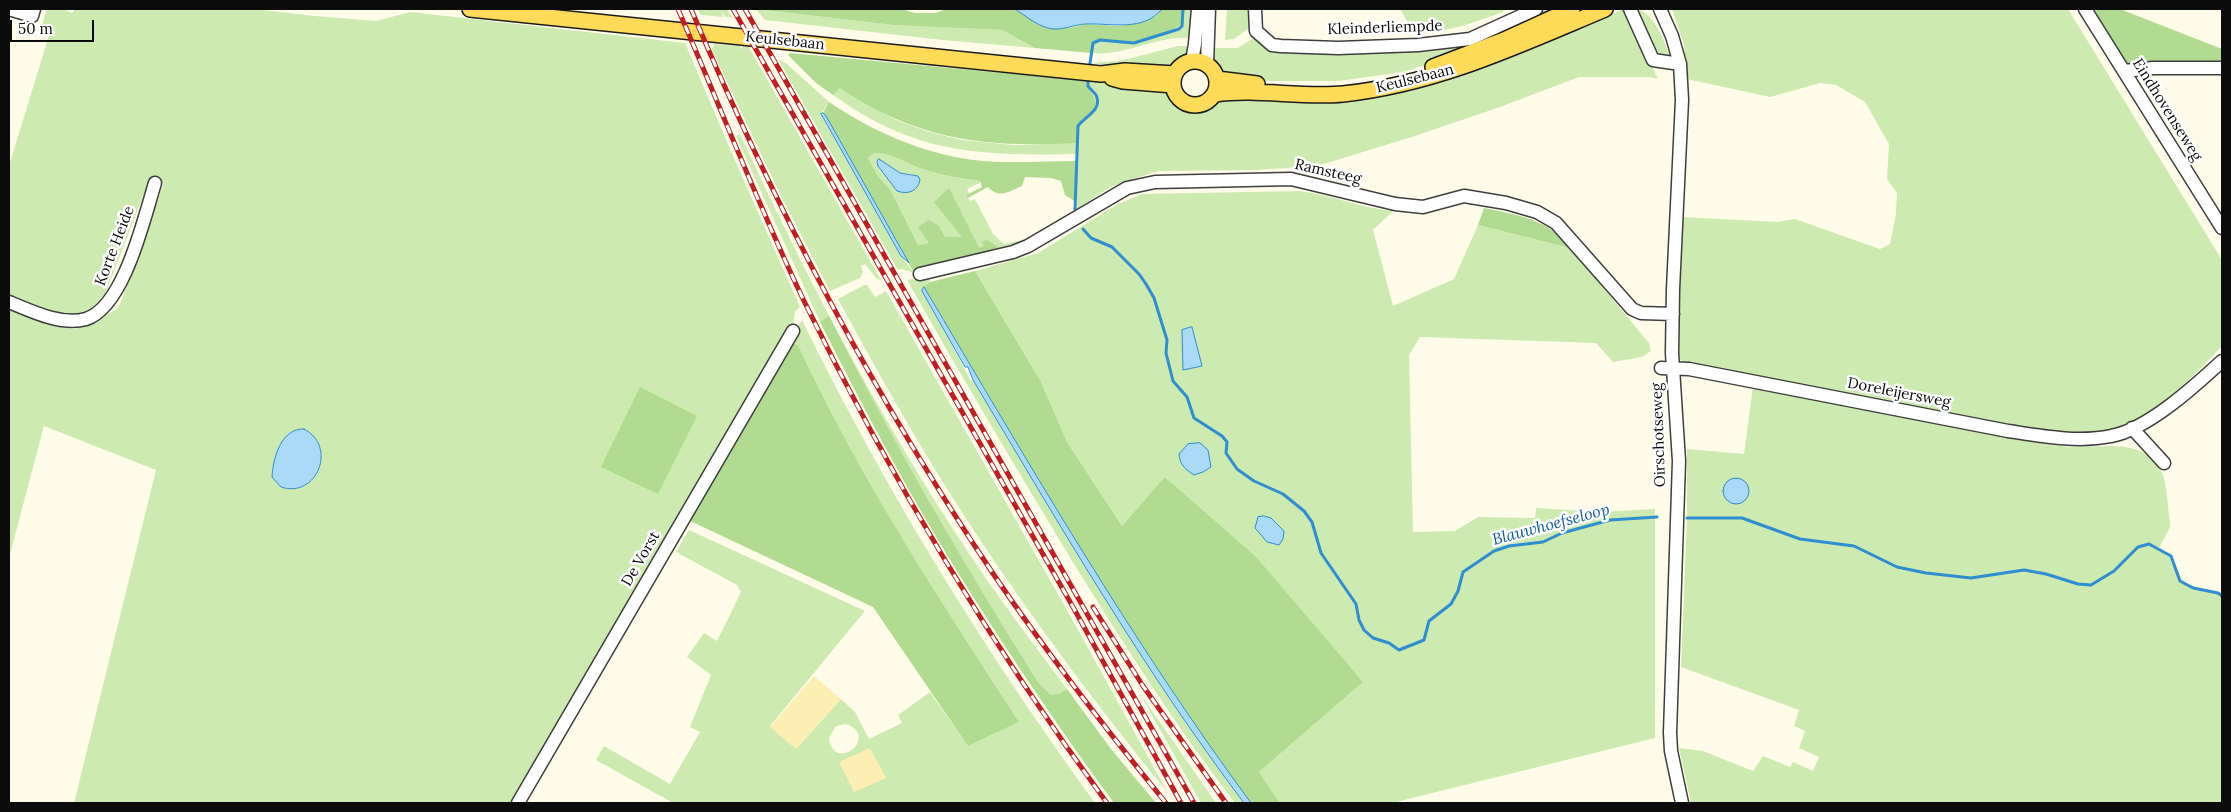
<!DOCTYPE html>
<html>
<head>
<meta charset="utf-8">
<style>
	body { margin:0 }
	#map { position:relative; width:2231px; height:812px; overflow:hidden; background:#fffbe9; font-family:Lora,serif }
	canvas { display:block }
	.frame { position:absolute; inset:0; border:10px solid #0b0b0b; pointer-events:none }
	.scale { position:absolute; left:10px; top:20px; width:84px; height:22px; box-sizing:border-box; border:2px solid #0b0b0b; border-top:0; padding-left:6px; font-size:15px; line-height:18px; white-space:nowrap; color:#0b0b0b; -webkit-text-stroke:4px #fff; paint-order:stroke }
</style>
</head>
<body>
<div id="map">
<canvas width="2231" height="812"></canvas>
<div class="frame"></div>
<div class="scale">50 m</div>
</div>
<script>
const c = document.querySelector('canvas').getContext('2d');
c.lineJoin = 'round';
function paint(path, color) { c.fillStyle = color; c.fill(path, 'evenodd'); }
function strokePath(path, color, width, dash) { c.strokeStyle = color; c.lineWidth = width; c.lineCap = dash ? 'butt' : 'round'; c.setLineDash(dash || []); c.stroke(path); }
function drawText(font, color, halo, rows, align = 'center') {
  c.font = font + ' Lora,serif'; c.lineWidth = 5; c.setLineDash([]); c.textBaseline = 'middle'; c.strokeStyle = halo; c.fillStyle = color; for (const [text, x, y, turn = 0] of rows) {
    c.save(); c.translate(x, y); c.rotate((+turn || 0) * Math.PI / 180); c.textAlign = isNaN(turn) ? turn : align; if (halo) c.strokeText(text, 0, 0); c.fillText(text, 0, 0); c.restore();
  }
}
paint(new Path2D(`
	M 47,9 L 63,9 L 72,13 L 75,9 L 253,9 L 315,16 L 376,21 L 410,12 L 685,43 L 730,149 L 800,307 L 795,312 L 793,325 C 700,485 603,643 511,803 L 74,803 L 156,470 L 44,426 L 9,558 L 9,310 L 53,326 L 74,329 L 97,322 L 119,307 L 164,183 L 150,178 L 106,292 L 91,309 L 75,315 L 52,312 L 9,299 L 9,166 L 50,32 L 41,28 Z
	M 698,9 L 727,9 L 732,17 L 726,17 L 723,13 L 722,14 L 724,17 L 701,15 Z
	M 756,9 L 893,25 L 1002,30 L 1035,48 L 943,40 L 765,20 Z
	M 1185,9 L 1193,9 L 1190,38 C 1156,35 1125,57 1091,53 L 1093,45 L 1096,43 L 1106,41 L 1121,44 L 1183,23 Z
	M 1227,9 L 1251,9 L 1252,26 L 1234,39 L 1225,40 Z
	M 1400,9 L 1504,9 L 1503,12 C 1474,23 1446,32 1415,34 Z
	M 1546,9 L 1562,9 L 1447,59 L 1402,72 L 1339,81 L 1254,81 L 1220,72 L 1212,60 L 1208,48 L 1238,48 L 1257,36 L 1291,51 L 1497,31 Z
	M 1624,9 L 1658,79 L 1649,77 L 1579,77 L 1500,107 L 1415,136 L 1317,166 L 1256,170 L 1158,171 L 1110,187 L 1077,209 L 1076,154 C 979,156 915,154 833,95 L 840,88 L 896,120 L 926,131 L 961,140 L 1013,145 L 1056,144 L 1076,132 L 1077,126 L 1086,116 L 1093,94 L 1088,81 C 1109,83 1132,83 1153,87 C 1181,93 1179,131 1218,100 L 1288,98 L 1456,74 L 1510,58 Z
	M 1634,9 C 1653,9 1665,42 1670,58 L 1656,53 Z
	M 1672,9 L 2068,9 L 2222,260 L 2222,346 C 2188,381 2152,424 2101,432 C 2085,435 2069,434 2054,435 L 1682,361 L 1677,357 L 1682,217 L 1778,222 L 1795,219 L 1880,249 L 1890,244 L 1896,214 L 1897,193 L 1887,179 L 1889,144 L 1865,102 L 1836,85 L 1820,83 L 1770,97 L 1687,79 L 1684,45 Z
	M 713,44 L 740,46 L 742,50 L 742,46 L 748,46 L 881,280 L 877,279 L 865,264 L 861,266 L 863,272 L 860,278 L 830,291 L 780,194 L 711,48 L 714,47 Z
	M 1178,46 L 1189,46 L 1187,54 L 1168,68 L 1153,69 L 1089,63 L 1120,61 Z
	M 778,59 L 787,64 L 829,102 L 821,114 L 824,119 L 901,256 L 914,273 L 902,269 L 898,270 Z
	M 740,134 C 811,288 891,440 987,580 C 1013,617 1040,653 1067,689 L 1062,693 L 1051,695 L 1038,682 C 963,563 893,442 829,317 L 820,322 L 736,136 Z
	M 874,153 C 890,152 906,163 922,169 C 941,175 960,178 980,181 L 980,183 L 967,189 L 969,193 L 966,195 L 970,201 L 975,199 L 993,234 L 1004,244 L 1023,240 L 1023,246 L 997,253 L 984,246 L 979,249 L 972,237 L 950,220 L 962,237 L 945,237 L 939,226 L 929,243 L 918,245 L 891,191 L 878,176 L 868,158 ZM 879,160 L 900,173 L 912,174 L 920,180 L 897,191 L 878,166 L 877,162 Z
	M 1300,191 C 1332,195 1361,208 1393,211 L 1373,230 L 1393,306 L 1454,279 L 1478,225 L 1570,248 L 1649,343 L 1651,351 L 1642,357 L 1613,362 L 1596,343 L 1420,337 L 1409,355 L 1413,532 L 1455,531 L 1478,517 L 1535,518 L 1536,508 L 1601,512 L 1655,509 L 1655,738 L 1392,803 L 1280,803 L 1259,772 L 1363,682 L 1166,477 L 1122,526 L 1067,442 L 1041,382 L 975,271 L 1038,253 L 1118,204 L 1142,194 Z
	M 928,275 L 930,282 L 922,289 L 971,381 L 973,380 C 1059,524 1143,669 1244,803 L 1235,803 C 1176,727 1125,646 1074,564 C 1017,470 961,376 907,280 Z
	M 864,285 L 867,285 L 875,297 L 886,291 L 1067,610 L 1168,793 C 1082,687 995,570 922,448 C 893,399 865,349 838,299 Z
	M 802,320 C 885,490 984,650 1095,803 L 673,803 L 596,760 L 604,746 L 670,784 L 700,732 L 690,727 L 711,675 L 687,657 L 704,633 L 717,641 L 741,592 L 737,585 L 676,552 L 689,530 L 865,611 L 770,726 L 796,749 L 841,699 L 855,712 L 869,739 L 902,723 L 898,715 L 930,692 L 968,746 L 1019,722 C 940,600 859,477 798,345 L 789,342 ZM 846,724 C 881,736 834,775 829,738 L 836,726 Z
	M 1753,387 L 2032,442 C 2045,444 2058,446 2071,447 C 2099,448 2143,437 2160,469 C 2168,483 2167,506 2170,522 L 2170,527 L 2159,548 L 2171,556 L 2180,581 C 2194,588 2211,589 2222,596 L 2222,803 L 1691,803 L 1679,748 L 1703,751 L 1753,771 L 1763,756 L 1790,767 L 1793,762 L 1813,771 L 1819,757 L 1799,748 L 1805,731 L 1794,726 L 1799,710 L 1681,667 L 1687,518 L 1687,449 L 1744,454 Z
	M 1139,692 L 1216,803 L 1201,803 Z`), '#cdeab1');
paint(new Path2D(`
	M 752,9 L 901,9 L 915,13 L 935,13 L 947,9 L 1015,9 L 1040,25 L 1069,28 L 1086,24 L 1119,26 L 1139,23 L 1156,16 L 1162,9 L 1185,9 L 1183,23 C 1167,33 1147,41 1127,44 C 1117,45 1106,38 1096,43 C 1092,45 1092,49 1091,53 L 1035,48 L 1002,30 L 893,25 L 756,9 L 754,11 Z
	M 2090,9 L 2120,9 L 2222,49 L 2222,63 L 2124,63 Z
	M 790,53 L 1088,81 L 1096,104 C 1088,124 1076,111 1076,143 C 984,148 918,140 840,88 L 833,95 L 816,83 L 788,55 Z
	M 829,102 C 872,131 921,153 973,160 C 1007,164 1043,161 1077,161 L 1076,202 L 1065,195 L 1061,181 L 1051,178 L 1025,177 L 1022,186 C 1008,192 999,199 988,187 L 968,198 L 966,195 L 982,187 L 980,181 C 960,178 941,175 922,169 C 906,163 890,152 874,153 L 868,158 L 878,176 L 891,191 L 918,245 L 929,243 L 918,227 L 929,220 L 939,226 L 945,237 L 962,237 L 934,202 L 949,188 L 979,248 L 984,246 L 982,242 L 987,240 L 998,247 L 997,253 L 914,273 L 823,113 Z
	M 1484,208 C 1517,215 1549,219 1570,248 L 1478,225 Z
	M 975,271 L 1041,382 L 1067,442 L 1122,526 L 1165,477 L 1256,557 L 1363,682 L 1259,772 L 1280,803 L 1251,803 C 1130,639 1028,462 924,287 L 930,282 Z
	M 829,316 C 893,442 963,563 1038,682 L 1051,695 L 1061,693 L 1067,689 L 1111,749 L 1156,803 L 1114,803 C 1053,720 995,634 941,545 C 897,472 858,397 820,322 Z
	M 789,342 L 798,345 C 859,477 940,600 1019,722 L 968,746 L 873,607 L 686,519 Z
	M 640,387 L 697,416 L 658,494 L 601,467 Z`), '#b0db90');
paint(new Path2D(`
	M 814,676 L 841,699 L 796,749 L 770,727 Z
	M 870,748 L 886,778 L 854,792 L 839,762 Z`), '#fdeeb3');
const water = new Path2D(`
	M 1015,9 L 1162,9 C 1143,32 1112,23 1086,24 C 1074,24 1061,32 1048,28 C 1036,25 1026,16 1015,9 Z
	M 823,113 L 826,116 L 909,263 L 901,256 L 824,119 L 821,114 Z
	M 879,159 L 900,173 L 918,176 L 920,180 C 918,191 908,195 897,191 L 878,166 L 877,162 Z
	M 924,287 C 1028,462 1130,639 1251,803 L 1244,803 C 1143,669 1059,524 973,380 L 968,367 L 965,367 L 922,291 Z
	M 1192,327 L 1202,366 L 1183,370 L 1182,330 Z
	M 304,429 C 338,446 317,499 281,487 L 272,477 C 273,458 281,428 304,429 Z
	M 1200,443 L 1208,450 L 1211,467 L 1203,472 L 1194,475 C 1185,469 1180,465 1179,454 L 1188,444 Z
	M1723 491a13 13 0 1 1 26 0a13 13 0 1 1-26 0Z
	M 1264,516 L 1271,518 L 1284,531 L 1283,539 L 1279,545 L 1267,542 L 1255,528 L 1258,517 Z`);
paint(water, '#abdaf9');
strokePath(water, '#2f8dd2', 1);
strokePath(new Path2D(`
	M 1089,70 L 1093,43 L 1100,40 L 1134,43 L 1179,29 L 1182,26 L 1183,9
	M 1075,210 L 1078,126 C 1085,116 1103,110 1096,95 C 1094,92 1090,89 1088,86 L 1088,78
	M 1083,229 L 1091,238 L 1112,247 L 1139,274 L 1146,284 L 1154,298 L 1167,340 L 1166,353 L 1173,381 L 1187,397 L 1194,418 L 1222,436 L 1227,442 L 1226,453 L 1237,469 L 1254,481 L 1283,494 L 1304,511 L 1312,522 L 1321,553 L 1356,604 L 1359,620 L 1364,630 L 1373,638 L 1389,643 L 1399,650 L 1424,640 L 1429,621 L 1451,604 L 1458,591 L 1463,572 L 1494,551 L 1509,546 L 1543,542 L 1562,533 L 1610,520 L 1657,517
	M 1687,518 L 1742,518 L 1800,539 L 1854,546 L 1897,567 L 1926,573 L 1971,578 L 2024,570 L 2046,574 L 2078,584 L 2091,585 L 2114,571 L 2138,547 L 2149,544 L 2171,556 L 2180,581 L 2193,588 L 2218,593 L 2222,596`), '#2f8dd2', 3);
const minor = new Path2D(`
	M 9,9 L 32,16 L 34,9
	M 1255,9 L 1256,31 L 1272,45 L 1281,46 L 1338,48 L 1418,45 L 1470,39 L 1536,9
	M 1630,9 L 1653,60 L 1680,64
	M 1660,9 L 1672,36 L 1680,64 L 1682,100 L 1673,289 L 1672,353 L 1679,461 L 1670,733 L 1671,751 L 1682,803
	M 2085,9 L 2222,228
	M 1192,61 L 1195,44 L 1198,9
	M 1207,64 L 1209,9
	M 2124,71 L 2153,68 L 2222,68
	M 920,274 L 1013,252 L 1028,246 L 1127,188 L 1155,182 L 1291,179 L 1395,204 L 1423,207 L 1464,196 L 1506,203 L 1537,212 L 1556,223 L 1632,309 L 1641,313 L 1673,314
	M 9,302 C 31,311 61,326 86,319 C 124,307 144,218 155,183
	M 1661,368 L 1689,369 L 2008,431 C 2041,436 2078,443 2111,436 C 2147,430 2196,385 2222,361
	M 2132,428 L 2164,463
	M 518,803 L 793,331`);
const major = new Path2D(`
	M 470,9 L 1101,74 L 1125,71 L 1175,74
	M1173 83a22 22 0 1 1 44 0a22 22 0 1 1-44 0Z
	M 1433,67 L 1504,40 L 1572,9
	M 1112,78 L 1123,81 L 1173,85
	M 1217,79 L 1257,84
	M 1215,94 C 1257,88 1300,98 1343,94 C 1437,84 1519,45 1605,9`);
strokePath(minor, '#3e3e3e', 15);
strokePath(major, '#1c1c1c', 18);
strokePath(minor, '#fff', 12);
strokePath(major, '#feda59', 15);
const rail = new Path2D(`
	M 678,9 C 720,106 758,205 804,301 C 890,477 991,645 1107,803
	M 691,9 C 774,206 873,394 992,572 C 1046,652 1105,728 1166,803
	M 733,9 L 1073,607 L 1181,803
	M 745,9 L 1194,803
	M 1093,607 L 1143,686 L 1226,803`);
strokePath(rail, '#bf1e22', 5);
strokePath(rail, '#fff', 3, [9]);
drawText('15px', '#0b0b0b', '#fff', [
	["Kleinderliempde",1385,28,-2],
	["Keulsebaan",785,41,6],
	["Keulsebaan",1415,79,-14],
	["Eindhovenseweg",2167,110,58],
	["Ramsteeg",1328,172,13],
	["Korte Heide",115,246,-69],
	["Doreleijersweg",1899,393,11],
	["Oirschotseweg",1659,435,-92],
	["De Vorst",641,559,-60]
]);
drawText('italic 16px', '#105ea0', '#fff', [
	["Blauwhoefseloop",1551,525,-15]
]);
</script>
</body>
</html>
